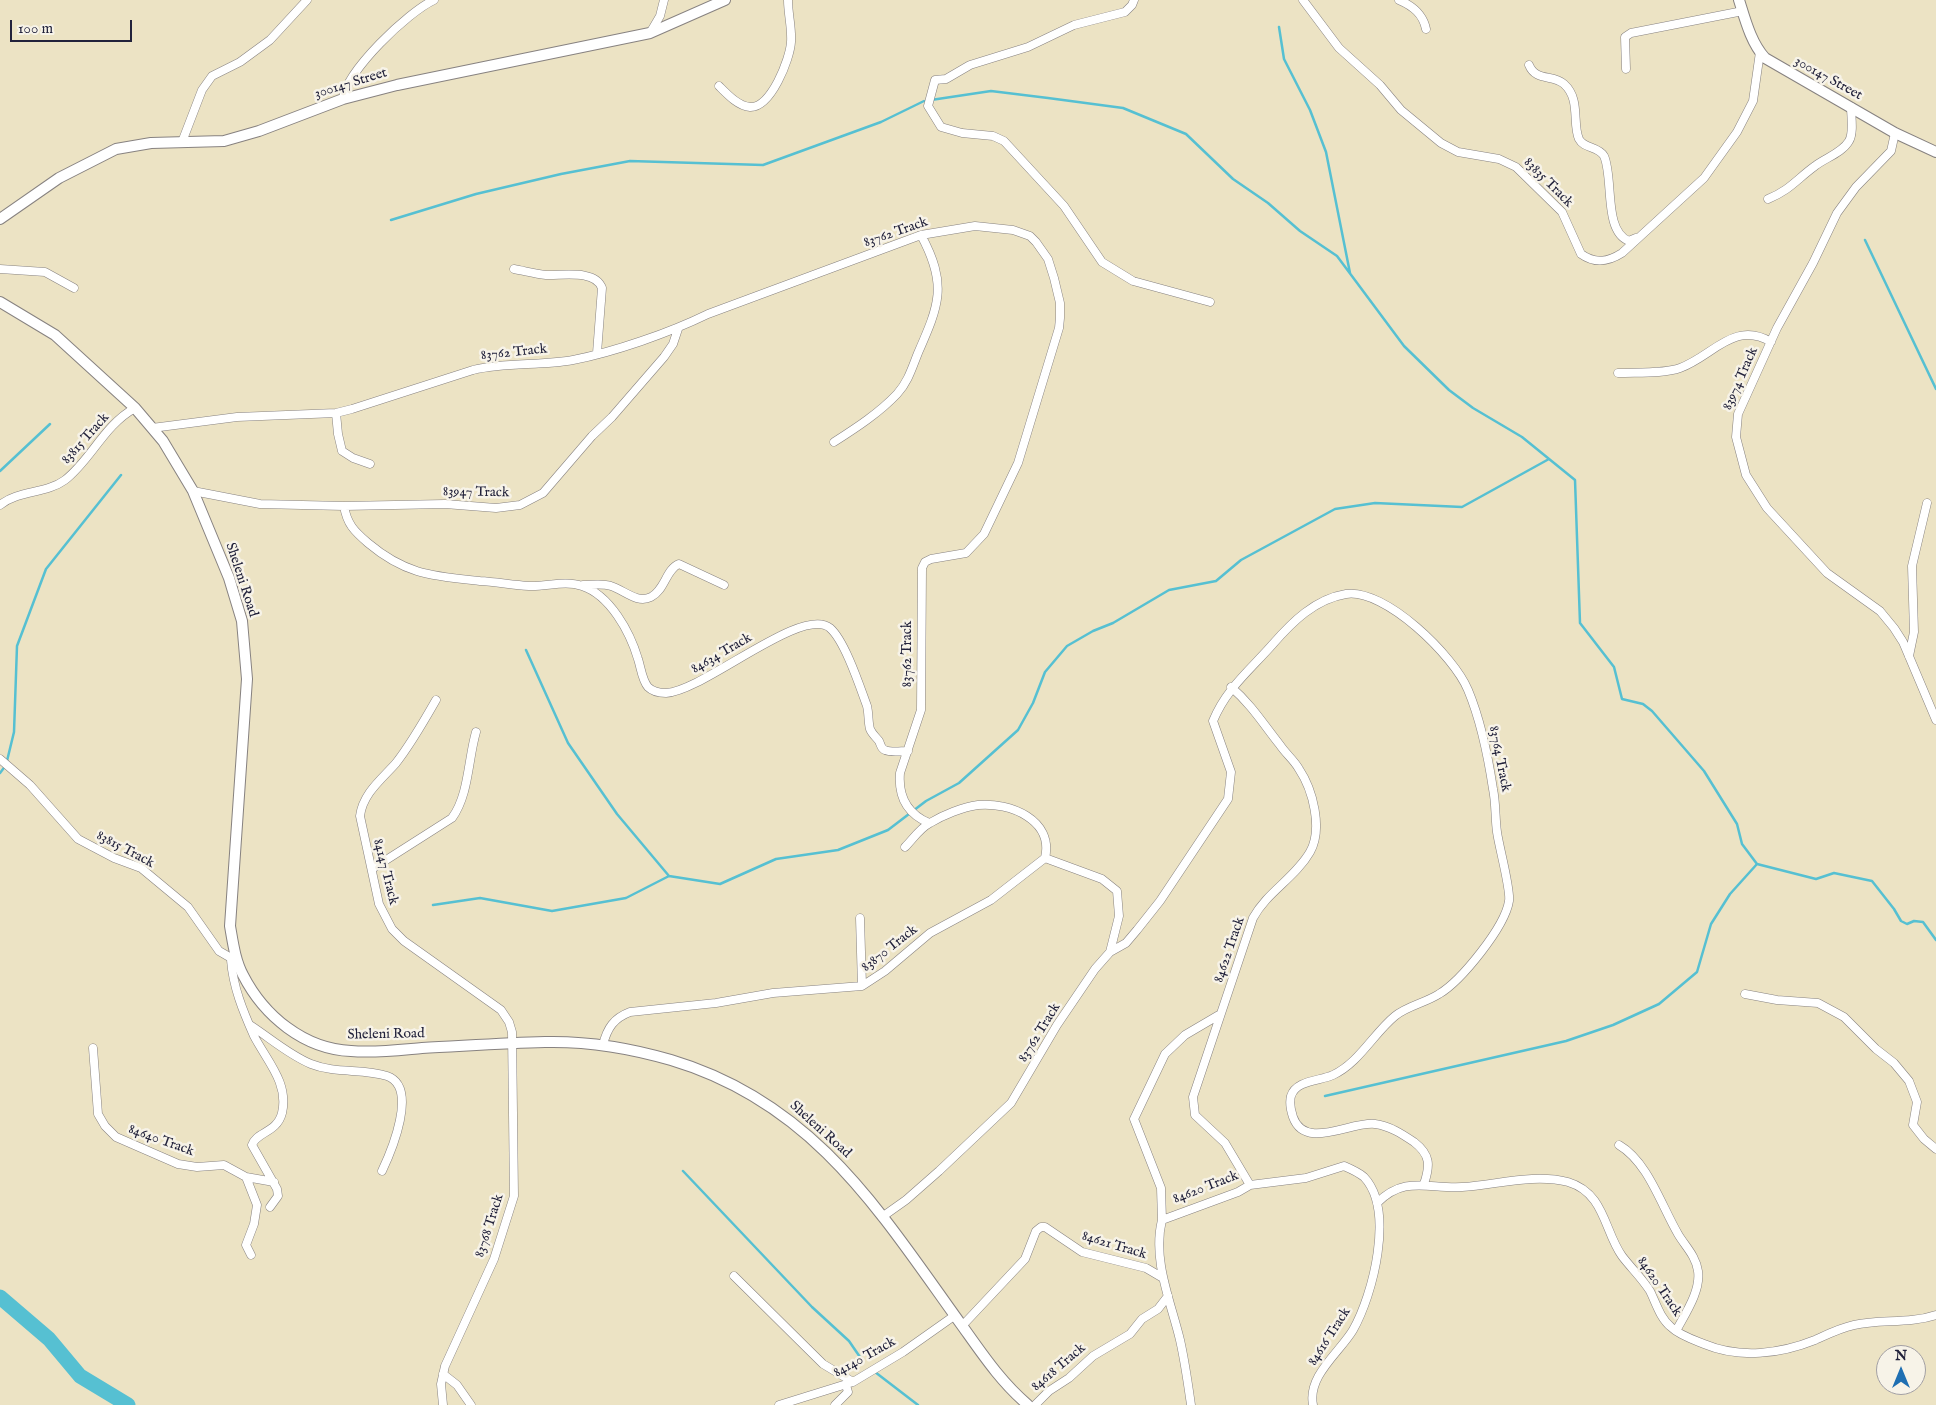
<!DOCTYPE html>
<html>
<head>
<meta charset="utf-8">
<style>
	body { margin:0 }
	#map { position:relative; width:1936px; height:1405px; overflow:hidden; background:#ece3c4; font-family:"IM FELL English",serif }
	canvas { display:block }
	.north { position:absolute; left:1876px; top:1345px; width:50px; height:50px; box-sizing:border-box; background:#f7f3e8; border:1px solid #a29fa3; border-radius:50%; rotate:0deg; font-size:14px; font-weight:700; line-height:20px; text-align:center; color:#22223b }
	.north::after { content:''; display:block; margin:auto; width:18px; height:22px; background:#1f6fb2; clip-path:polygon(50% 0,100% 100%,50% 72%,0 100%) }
	.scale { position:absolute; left:10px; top:20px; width:122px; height:22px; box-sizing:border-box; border:2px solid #22223b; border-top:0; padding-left:6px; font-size:15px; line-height:18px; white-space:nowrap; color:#22223b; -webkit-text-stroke:4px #f7f3e8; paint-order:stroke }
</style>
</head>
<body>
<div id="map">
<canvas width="1936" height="1405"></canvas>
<div class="north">N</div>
<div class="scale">100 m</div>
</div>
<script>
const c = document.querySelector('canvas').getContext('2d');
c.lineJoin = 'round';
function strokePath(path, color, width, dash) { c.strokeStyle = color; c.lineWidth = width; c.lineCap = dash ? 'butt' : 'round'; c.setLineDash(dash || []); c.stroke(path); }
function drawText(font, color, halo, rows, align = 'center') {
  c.font = font + ' "IM FELL English",serif'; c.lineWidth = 5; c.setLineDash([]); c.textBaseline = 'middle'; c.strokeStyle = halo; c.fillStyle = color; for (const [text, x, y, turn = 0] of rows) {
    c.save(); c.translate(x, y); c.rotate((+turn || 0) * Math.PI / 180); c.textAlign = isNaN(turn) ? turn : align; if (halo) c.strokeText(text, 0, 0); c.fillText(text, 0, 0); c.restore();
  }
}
strokePath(new Path2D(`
	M 1279,27 L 1284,59 L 1310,110 L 1326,152 L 1350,273
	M 931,100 L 991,91 L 1048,98 L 1123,108 L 1186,134 L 1233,179 L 1268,203 L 1300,231 L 1337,256 L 1404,346 L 1449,390 L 1473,408 L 1522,437 L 1575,480 L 1580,623 L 1614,667 L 1622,699 L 1643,704 L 1652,711 L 1704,771 L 1737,824 L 1742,844 L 1757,864 L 1816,879 L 1834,873 L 1872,881 L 1894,909 L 1901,921 L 1907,924 L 1914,921 L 1923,922 L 1936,940
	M 391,220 L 476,194 L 561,174 L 630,161 L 763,165 L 881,122 L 924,101
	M 1865,240 L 1936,389
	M 0,471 L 50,424
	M 526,650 L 568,743 L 617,814 L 669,876 L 720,884 L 776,859 L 838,850 L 888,830 L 926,801 L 959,783 L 1018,730 L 1033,703 L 1045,672 L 1067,646 L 1093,631 L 1113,623 L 1169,590 L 1216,581 L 1241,560 L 1335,509 L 1375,503 L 1462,507 L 1549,459
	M 0,773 L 6,765 L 14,732 L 17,646 L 46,569 L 121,475
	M 433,905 L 480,898 L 552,911 L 626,898 L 669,876
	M 1325,1096 L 1566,1041 L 1613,1025 L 1659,1004 L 1697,972 L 1711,924 L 1730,894 L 1757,864
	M 683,1171 L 812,1307 L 849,1341 L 862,1360
	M 875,1372 L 918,1405`), '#56c0d2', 2.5);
strokePath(new Path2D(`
	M 0,1297 L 49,1339 L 80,1376 L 128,1405`), '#56c0d2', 15);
const street = new Path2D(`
	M 1134,0 L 1132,5 L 1125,12 L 1074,25 L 1028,47 L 970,65 L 946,79 L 935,80 L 928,106 L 941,127 L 962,133 L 993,136 L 1004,141 L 1064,206 L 1102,262 L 1133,281 L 1210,302
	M 1303,0 L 1339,48 L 1380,85 L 1401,110 L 1441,143 L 1458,152 L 1499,159 L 1516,167 L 1562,212 L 1581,254 C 1595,264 1608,262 1622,253 L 1704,178 L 1737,132 L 1753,101 L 1760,52
	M 1399,0 C 1413,6 1423,14 1426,29
	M 650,33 L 660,16 L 664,0
	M 1529,65 C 1536,82 1553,74 1564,84 C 1581,99 1572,124 1579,139 C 1584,149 1598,146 1604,156 C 1614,178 1603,231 1629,241 L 1636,238
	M 1626,69 L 1625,37 L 1631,33 L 1743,11
	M 719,86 C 727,94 738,106 750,107 C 771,108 790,59 791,42 C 792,28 788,14 788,0
	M 343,99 C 346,71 408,12 434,0
	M 1895,133 L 1891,151 L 1856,187 L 1837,213 L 1813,263 L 1777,328 L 1738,414 L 1736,437 L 1746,475 L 1767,508 L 1827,573 L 1880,611 L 1894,628 L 1903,642 L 1936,720
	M 182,142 L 202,90 L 212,76 L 240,62 L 270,40 L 307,0
	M 1768,199 C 1790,190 1797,179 1815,166 C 1825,158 1842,153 1849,141 C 1854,133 1851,116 1851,107
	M 0,269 L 45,272 L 74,288
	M 514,269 C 525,271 535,274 546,275 C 561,276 595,269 602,288 L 597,353
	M 1618,373 C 1635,372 1664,374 1680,368 C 1713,356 1734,320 1771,342
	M 336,413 L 338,434 L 342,451 L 353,458 L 370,464
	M 152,428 L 237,417 L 336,413 L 352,409 L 473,370 C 506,362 540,366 573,360 C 614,352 669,333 708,314 L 921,235 L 975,226 L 1013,230 L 1030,236 L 1036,242 L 1048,259 L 1054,278 L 1060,303 L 1060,318 L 1059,328 L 1018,463 L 984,534 L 966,553 L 931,559 L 925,562 L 922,568 L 921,710 L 900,773 C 898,797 908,814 929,823
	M 834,442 C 856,428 879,413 897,394 C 908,382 912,368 918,353 C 939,305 948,285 921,235
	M 193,491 L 260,504 L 344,506 L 445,504 L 496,508 L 520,505 L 543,493 L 592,436 L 612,417 L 664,357 L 673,344 L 678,329
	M 0,505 C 19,490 46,494 65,480 C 91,460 104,425 135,408
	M 344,506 C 347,524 354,531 368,543 C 406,575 433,576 480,581 C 496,582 513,585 529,586 C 546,587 565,580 582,586 C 610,595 630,632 638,659 C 641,668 642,680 648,687 C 653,692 660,693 666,693 C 704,691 802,605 830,628 C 845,641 860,687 867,706 C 869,714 868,722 870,729 C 872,734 876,737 879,741 C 881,745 881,749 885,750 C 891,753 901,751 908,751
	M 583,585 C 592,585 602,583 611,586 C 624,590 637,604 651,597 C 665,590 666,569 679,564 L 724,585
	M 1909,656 L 1914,632 L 1912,566 L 1927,503
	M 1231,687 C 1251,704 1264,725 1280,745 C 1286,754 1294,760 1299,769 C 1313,790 1323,829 1310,852 C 1295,878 1267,892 1253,918 L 1193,1097 L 1195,1115 L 1225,1143 L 1250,1185
	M 436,700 C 424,721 411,744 396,763 C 382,779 363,793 360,816 L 379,904 L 392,929 L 404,941 L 501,1010 L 509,1022 L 512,1032 L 514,1196 L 494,1259 L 445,1366 L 441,1384 L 443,1405
	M 0,759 L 30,785 L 78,839 L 114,858 L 141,868 L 188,907 L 219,951 L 238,962
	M 372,869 L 452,818 C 469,795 468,759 476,732
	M 860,918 L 862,986
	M 1110,952 L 1126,943 L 1137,930 L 1160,901 L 1228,799 L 1231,772 L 1213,721 C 1226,689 1250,670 1272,645 C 1292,622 1315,599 1346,594 C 1385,588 1454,656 1468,690 C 1481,721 1488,756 1493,789 C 1496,803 1495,818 1497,832 C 1499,847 1511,890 1509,901 C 1505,927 1461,981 1439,994 C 1425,1003 1407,1006 1395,1016 C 1374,1033 1359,1063 1333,1075 C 1320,1081 1296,1080 1291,1096 C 1289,1103 1291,1111 1293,1117 C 1305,1151 1351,1121 1375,1124 C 1390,1126 1402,1134 1414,1142 C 1431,1155 1430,1166 1424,1184
	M 231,960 C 233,987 243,1011 254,1036 C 267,1061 289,1083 282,1113 C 277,1133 256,1132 252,1145 L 277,1189 L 278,1196 L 270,1207
	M 1745,994 L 1777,1000 L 1818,1003 L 1844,1017 L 1876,1049 L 1894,1063 L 1909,1081 L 1917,1102 L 1913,1125 L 1924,1139 L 1936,1149
	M 250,1025 C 270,1038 289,1055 311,1064 C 336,1074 363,1068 387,1076 C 419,1087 391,1152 382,1171
	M 603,1045 C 607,1028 614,1018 630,1012 L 716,1003 L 773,993 L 862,986 L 885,971 L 930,933 L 991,900 L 1045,858 C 1054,820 1010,802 978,805 C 963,807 943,815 930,823 C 920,828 913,839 905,847
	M 93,1048 L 98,1114 L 105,1126 L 116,1137 L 178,1164 L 197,1167 L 224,1165 L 246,1177 L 257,1205 L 254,1224 L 246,1245 L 251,1255
	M 1619,1145 C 1648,1162 1661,1205 1678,1234 C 1685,1246 1696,1256 1698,1271 C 1701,1291 1685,1314 1676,1331
	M 246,1177 L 274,1182
	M 1377,1203 C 1405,1175 1428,1189 1462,1187 C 1496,1185 1534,1173 1568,1182 C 1605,1193 1604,1231 1622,1256 C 1631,1268 1642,1278 1650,1291 C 1656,1303 1660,1318 1671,1327 C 1679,1335 1694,1340 1704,1344 C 1740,1359 1780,1354 1815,1340 C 1828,1334 1840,1328 1854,1325 C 1881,1319 1909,1324 1936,1315
	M 882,1217 L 906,1200 L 939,1171 L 1011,1103 L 1057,1025 L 1095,969 L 1110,952 L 1119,916 L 1117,891 L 1102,879 L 1045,858
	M 1162,1220 L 1161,1188 L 1134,1119 L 1165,1054 L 1185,1035 L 1219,1015
	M 734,1276 L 823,1364 L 853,1382
	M 962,1326 L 1025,1259 L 1036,1231 L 1041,1227 L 1045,1227 L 1082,1252 L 1146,1268 L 1163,1278
	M 443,1374 L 457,1385 L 471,1405
	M 779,1405 L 853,1382 L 903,1352 L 954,1316
	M 835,1405 L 848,1392 L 846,1385
	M 1035,1405 L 1049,1391 L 1069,1378 L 1093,1356 L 1130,1334 L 1142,1319 L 1158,1309 L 1168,1296
	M 1191,1405 C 1188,1384 1185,1362 1180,1340 C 1171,1302 1152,1260 1162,1220 L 1238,1192 L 1250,1185 L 1306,1178 L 1344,1166 C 1351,1169 1358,1172 1364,1177 C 1395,1210 1373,1295 1353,1330 C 1340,1352 1307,1376 1313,1405`);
const secondary = new Path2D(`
	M 1739,0 C 1745,19 1751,43 1765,58 L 1895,133 L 1936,152
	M 0,219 L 59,178 L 116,149 L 151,143 L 224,141 L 259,131 L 343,99 L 397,85 L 650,33 L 725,0
	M 0,302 L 55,335 L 135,408 L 152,428 L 163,441 L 193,491 L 229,578 L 242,621 L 247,679 L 230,926 C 233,943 235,960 243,975 C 264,1016 304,1049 351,1051 C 375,1053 399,1050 422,1048 C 463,1046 504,1043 545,1042 C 588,1041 630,1048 671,1060 C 815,1103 880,1212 963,1327 C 983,1355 1001,1382 1028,1405`);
strokePath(street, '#878280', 9);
strokePath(secondary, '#878280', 12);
strokePath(street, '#fff', 8);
strokePath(secondary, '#fff', 10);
drawText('14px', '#22223b', '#f7f3e8', [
	["300147 Street",1828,79,29],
	["300147 Street",351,84,-17],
	["83835 Track",1548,183,45],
	["83762 Track",896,233,-19],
	["83762 Track",514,353,-6],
	["83974 Track",1741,379,-66],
	["83815 Track",86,439,-48],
	["83947 Track",476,493,1],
	["Sheleni Road",241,580,72],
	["84634 Track",722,654,-30],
	["83762 Track",908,654,-90],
	["83764 Track",1499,759,79],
	["83815 Track",125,850,28],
	["84147 Track",385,872,76],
	["83870 Track",890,949,-38],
	["84622 Track",1230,950,-71],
	["83762 Track",1040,1033,-58],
	["Sheleni Road",386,1035,-1],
	["Sheleni Road",820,1130,42],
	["84640 Track",161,1141,20],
	["84620 Track",1206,1188,-21],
	["83768 Track",490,1226,-72],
	["84621 Track",1114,1246,17],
	["84620 Track",1659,1287,56],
	["84616 Track",1330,1337,-57],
	["84140 Track",865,1358,-29],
	["84618 Track",1059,1368,-40]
]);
</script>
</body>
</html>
